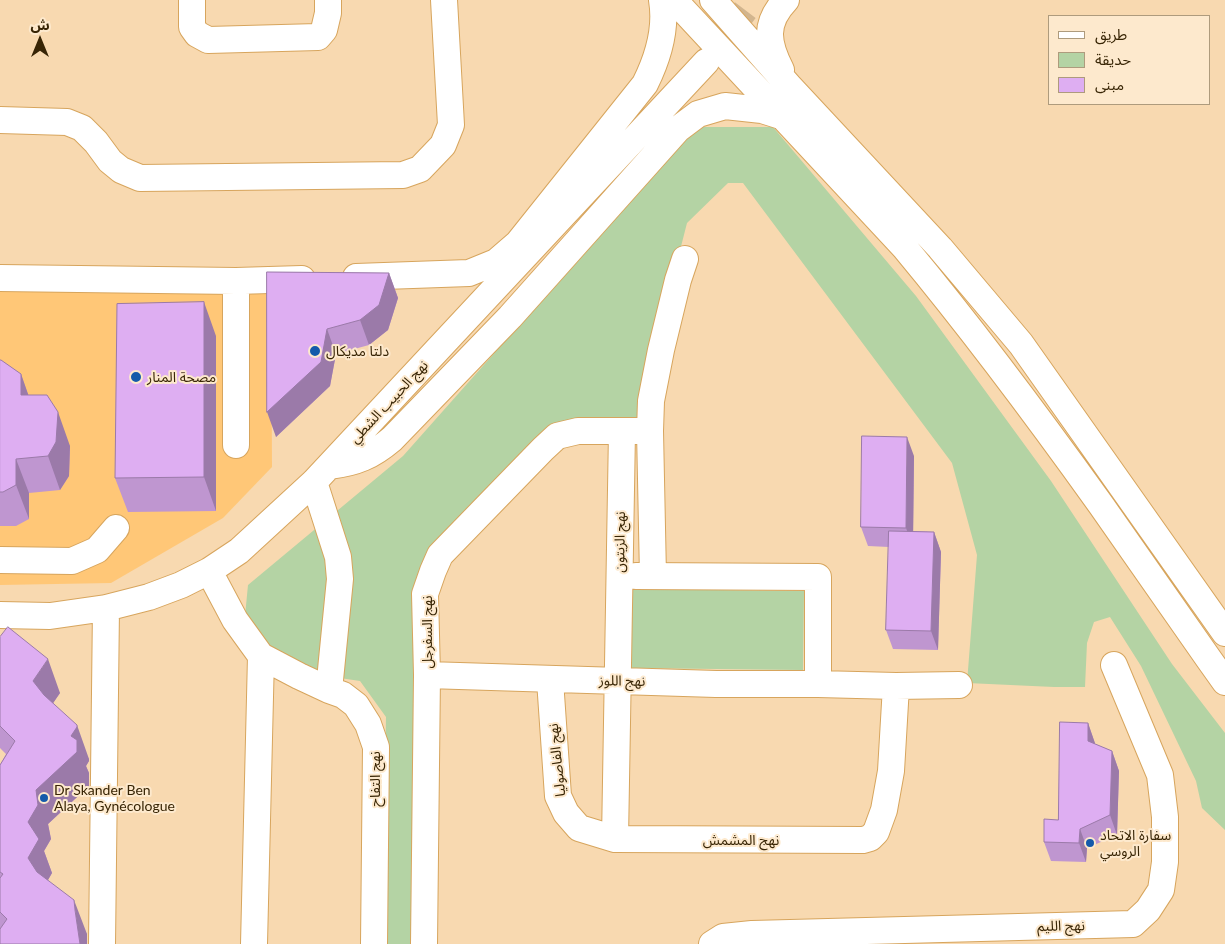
<!DOCTYPE html>
<html>
<head>
<meta charset="utf-8">
<style>
	body { margin:0 }
	#map { position:relative; width:1225px; height:944px; overflow:hidden; background:#f8d9b0; font-family:Lato,"Noto Sans Arabic",sans-serif }
	canvas { display:block }
	.legend { position:absolute; left:1048px; top:15px; width:162px; height:90px; box-sizing:border-box; background:#fde9cd; border:1px solid #ae9b7d; margin:0; padding:6px 9px; list-style:none; font-size:15px; color:#382505 }
	.legend li { display:flex; align-items:center; gap:10px; height:25px }
	.legend b { width:25px; border:1px solid #ae9b7d }
	.north { position:absolute; left:15px; top:15px; width:50px; height:50px; -webkit-text-stroke:4px #fde9cd; paint-order:stroke; rotate:0deg; font-size:14px; font-weight:700; line-height:20px; text-align:center; color:#382505 }
	.north::after { content:''; display:block; margin:auto; width:18px; height:22px; background:#382505; clip-path:polygon(50% 0,100% 100%,50% 72%,0 100%) }
</style>
</head>
<body>
<div id="map">
<canvas width="1225" height="944"></canvas>
<ul class="legend">
<li><b style="height:6px;background:#fff"></b>طريق</li>
<li><b style="height:14px;background:#b4d3a4"></b>حديقة</li>
<li><b style="height:14px;background:#deaef2"></b>مبنى</li>
</ul>
<div class="north">ش</div>
</div>
<script>
const c = document.querySelector('canvas').getContext('2d');
c.lineJoin = 'round';
function paint(path, color) { c.fillStyle = color; c.fill(path, 'evenodd'); }
function strokePath(path, color, width, dash) { c.strokeStyle = color; c.lineWidth = width; c.lineCap = dash ? 'butt' : 'round'; c.setLineDash(dash || []); c.stroke(path); }
function drawText(font, color, halo, rows, align = 'center') {
  c.font = font + ' Lato,"Noto Sans Arabic",sans-serif'; c.lineWidth = 4; c.setLineDash([]); c.textBaseline = 'middle'; c.strokeStyle = halo; c.fillStyle = color; for (const [text, x, y, turn = 0] of rows) {
    c.save(); c.translate(x, y); c.rotate((+turn || 0) * Math.PI / 180); c.textAlign = isNaN(turn) ? turn : align; if (halo) c.strokeText(text, 0, 0); c.fillText(text, 0, 0); c.restore();
  }
}
paint(new Path2D(`
	M 0,286 L 271,287 L 272,467 L 223,518 L 111,583 L 0,585 Z`), '#ffc777');
paint(new Path2D(`
	M 695,127 L 773,127 L 916,296 L 1051,481 L 1172,664 L 1225,733 L 1225,830 L 1202,808 L 1196,781 L 1141,666 L 1110,617 L 1094,622 L 1087,643 L 1085,687 L 1054,687 L 967,683 L 977,555 L 952,463 L 743,183 L 728,183 L 687,223 L 636,423 L 557,425 L 420,567 L 417,944 L 382,944 L 386,717 L 360,681 L 313,674 L 265,648 L 245,616 L 248,585 L 403,456 Z
	M 632,589 L 804,591 L 803,670 L 631,668 Z`), '#b4d3a4');
strokePath(new Path2D(`
	M 706,62 L 753,0`), '#d2b58e', 26, [26, 13]);
const minor = new Path2D(`
	M 192,0 L 192,27 L 197,34 L 208,40 L 318,37 L 324,30 L 328,13 L 328,0
	M 674,0 L 905,248 C 974,331 1038,417 1101,505 C 1142,563 1183,623 1225,682
	M 713,0 L 789,86 L 940,248 L 1021,344 L 1225,633
	M 781,70 C 767,43 764,23 786,0
	M 0,120 L 67,122 L 82,128 L 96,142 L 110,161 L 121,170 L 140,178 L 403,175 L 420,169 L 443,145 L 451,125 L 444,0
	M 356,277 L 469,273 L 496,262 L 518,243 L 645,84 C 658,58 667,30 662,0
	M 0,278 L 236,281 L 302,279
	M 236,281 L 236,445
	M 329,466 C 356,463 372,456 392,439 L 510,317 L 678,129 L 698,114 L 725,106 L 762,110 L 781,116
	M 314,482 L 338,557 L 340,579 L 329,690
	M 0,560 L 72,561 L 97,550 L 116,528
	M 209,571 L 235,620 L 261,656 L 299,676 L 329,690 L 343,695 L 356,705 L 368,724 L 376,747 L 374,944
	M 636,576 L 818,577 L 818,684
	M 653,576 L 650,431 L 651,401 L 661,350 L 678,280 L 685,259
	M 0,615 L 50,616 L 106,608 L 149,597 L 181,585 L 209,571 L 239,551 L 314,482 L 706,62
	M 427,675 L 716,684 L 818,684 L 896,686 L 959,685
	M 550,680 L 558,796 L 566,813 L 579,828 L 615,839 L 863,840 L 870,838 L 876,832 L 884,810 L 891,771 L 896,686
	M 615,839 L 622,431
	M 102,944 L 106,608
	M 254,944 L 261,656
	M 424,944 L 427,675 L 425,594 L 433,571 L 440,555 L 543,449 L 557,436 L 578,431 L 650,431
	M 712,944 L 723,937 L 752,934 L 1133,924 L 1148,910 L 1161,890 L 1165,862 L 1165,817 L 1160,775 L 1114,665`);
strokePath(minor, '#d7a55d', 28);
strokePath(minor, '#fff', 26);
paint(new Path2D(`
	M 267,272 L 389,273 L 398,298 L 388,330 L 369,345 L 336,354 L 330,386 L 276,437 Z
	M 216,336 L 216,511 L 128,512 L 115,478 Z
	M 0,360 L 21,374 L 28,395 L 70,446 L 69,476 L 60,490 L 29,493 L 29,519 L 16,526 L 0,526 Z
	M 914,456 L 913,531 L 934,532 L 941,552 L 938,650 L 893,649 L 886,630 L 889,547 L 868,546 L 861,527 Z
	M 0,637 L 60,693 L 53,703 L 89,759 L 89,761 L 86,766 L 89,773 L 89,786 L 48,824 L 51,839 L 44,851 L 52,873 L 48,880 L 87,934 L 87,944 L 0,944 L 0,765 L 6,754 L 0,748 Z
	M 1088,723 L 1095,744 L 1112,751 L 1119,771 L 1117,835 L 1087,848 L 1086,862 L 1051,861 L 1044,842 L 1058,820 Z`), '#bf96d0');
paint(new Path2D(`
	M 389,273 L 398,298 L 388,330 L 369,345 L 360,320 Z
	M 204,302 L 216,336 L 216,511 L 204,477 Z
	M 327,329 L 336,354 L 330,386 L 276,437 L 267,412 Z
	M 21,374 L 33,408 L 21,395 Z
	M 58,412 L 70,446 L 69,476 L 60,490 L 48,456 Z
	M 907,437 L 914,456 L 913,547 L 906,528 Z
	M 16,459 L 29,493 L 29,519 L 16,485 Z
	M 934,532 L 941,552 L 938,650 L 931,631 Z
	M 48,659 L 60,693 L 45,715 L 33,681 Z
	M 1088,723 L 1095,743 L 1095,760 L 1088,741 Z
	M 77,725 L 89,759 L 89,761 L 86,766 L 89,773 L 89,786 L 48,824 L 51,839 L 44,851 L 52,873 L 41,892 L 28,858 L 28,822 L 36,790 Z
	M 1112,751 L 1119,771 L 1117,835 L 1110,815 Z
	M 1080,829 L 1087,848 L 1086,862 L 1079,843 Z
	M 74,900 L 87,934 L 87,944 L 80,944 L 75,910 Z`), '#9b7aa9');
const building = new Path2D(`
	M 267,272 L 389,273 L 379,305 L 360,320 L 327,329 L 321,362 L 267,412 Z
	M 204,302 L 204,477 L 115,478 L 117,304 Z
	M 0,360 L 1,360 L 21,374 L 21,395 L 47,395 L 58,412 L 56,442 L 48,456 L 16,459 L 16,485 L 3,492 L 0,492 Z
	M 862,436 L 907,437 L 906,528 L 861,527 Z
	M 889,531 L 934,532 L 931,631 L 886,630 Z
	M 8,627 L 48,659 L 33,681 L 44,695 L 77,725 L 77,727 L 71,736 L 77,740 L 77,752 L 36,790 L 38,805 L 28,822 L 39,839 L 28,858 L 37,872 L 74,900 L 75,910 L 80,944 L 0,944 L 0,929 L 7,919 L 0,912 L 0,878 L 3,874 L 0,872 L 0,765 L 15,741 L 0,726 L 0,637 Z
	M 1060,722 L 1088,723 L 1088,741 L 1112,751 L 1110,815 L 1080,829 L 1079,843 L 1044,842 L 1044,819 L 1058,820 Z`);
paint(building, '#deaef2');
strokePath(building, '#9b7aa9', 1);
for (const [x, y, r, color] of [
	[315,351,6,"#145aaa"],
	[136,377,6,"#145aaa"],
	[44,798,5,"#145aaa"],
	[1090,843,5,"#145aaa"]
]) { const dot = new Path2D(); dot.arc(x, y, r, 0, 2 * Math.PI); c.fillStyle = color; c.fill(dot); strokePath(dot, '#fde9cd', 2); }
drawText('14px', '#382505', '#fde9cd', [
	["دلتا مديكال",326,351],
	["مصحة المنار",147,377],
	["Dr Skander Ben",54,790],
	["Alaya, Gynécologue",54,806],
	["سفارة الاتحاد",1100,835],
	["الروسي",1100,851]
], 'left');
drawText('14px', '#382505', '#fde9cd', [
	["نهج الحبيب الشطي",389,402,-47],
	["نهج الزيتون",620,542,-89],
	["نهج السفرجل",427,632,-90],
	["نهج اللوز",622,681,1],
	["نهج الفاصوليا",557,760,-96],
	["نهج التفاح",375,779,-90],
	["نهج المشمش",741,840],
	["نهج الليم",1061,926,-1]
]);
</script>
</body>
</html>
